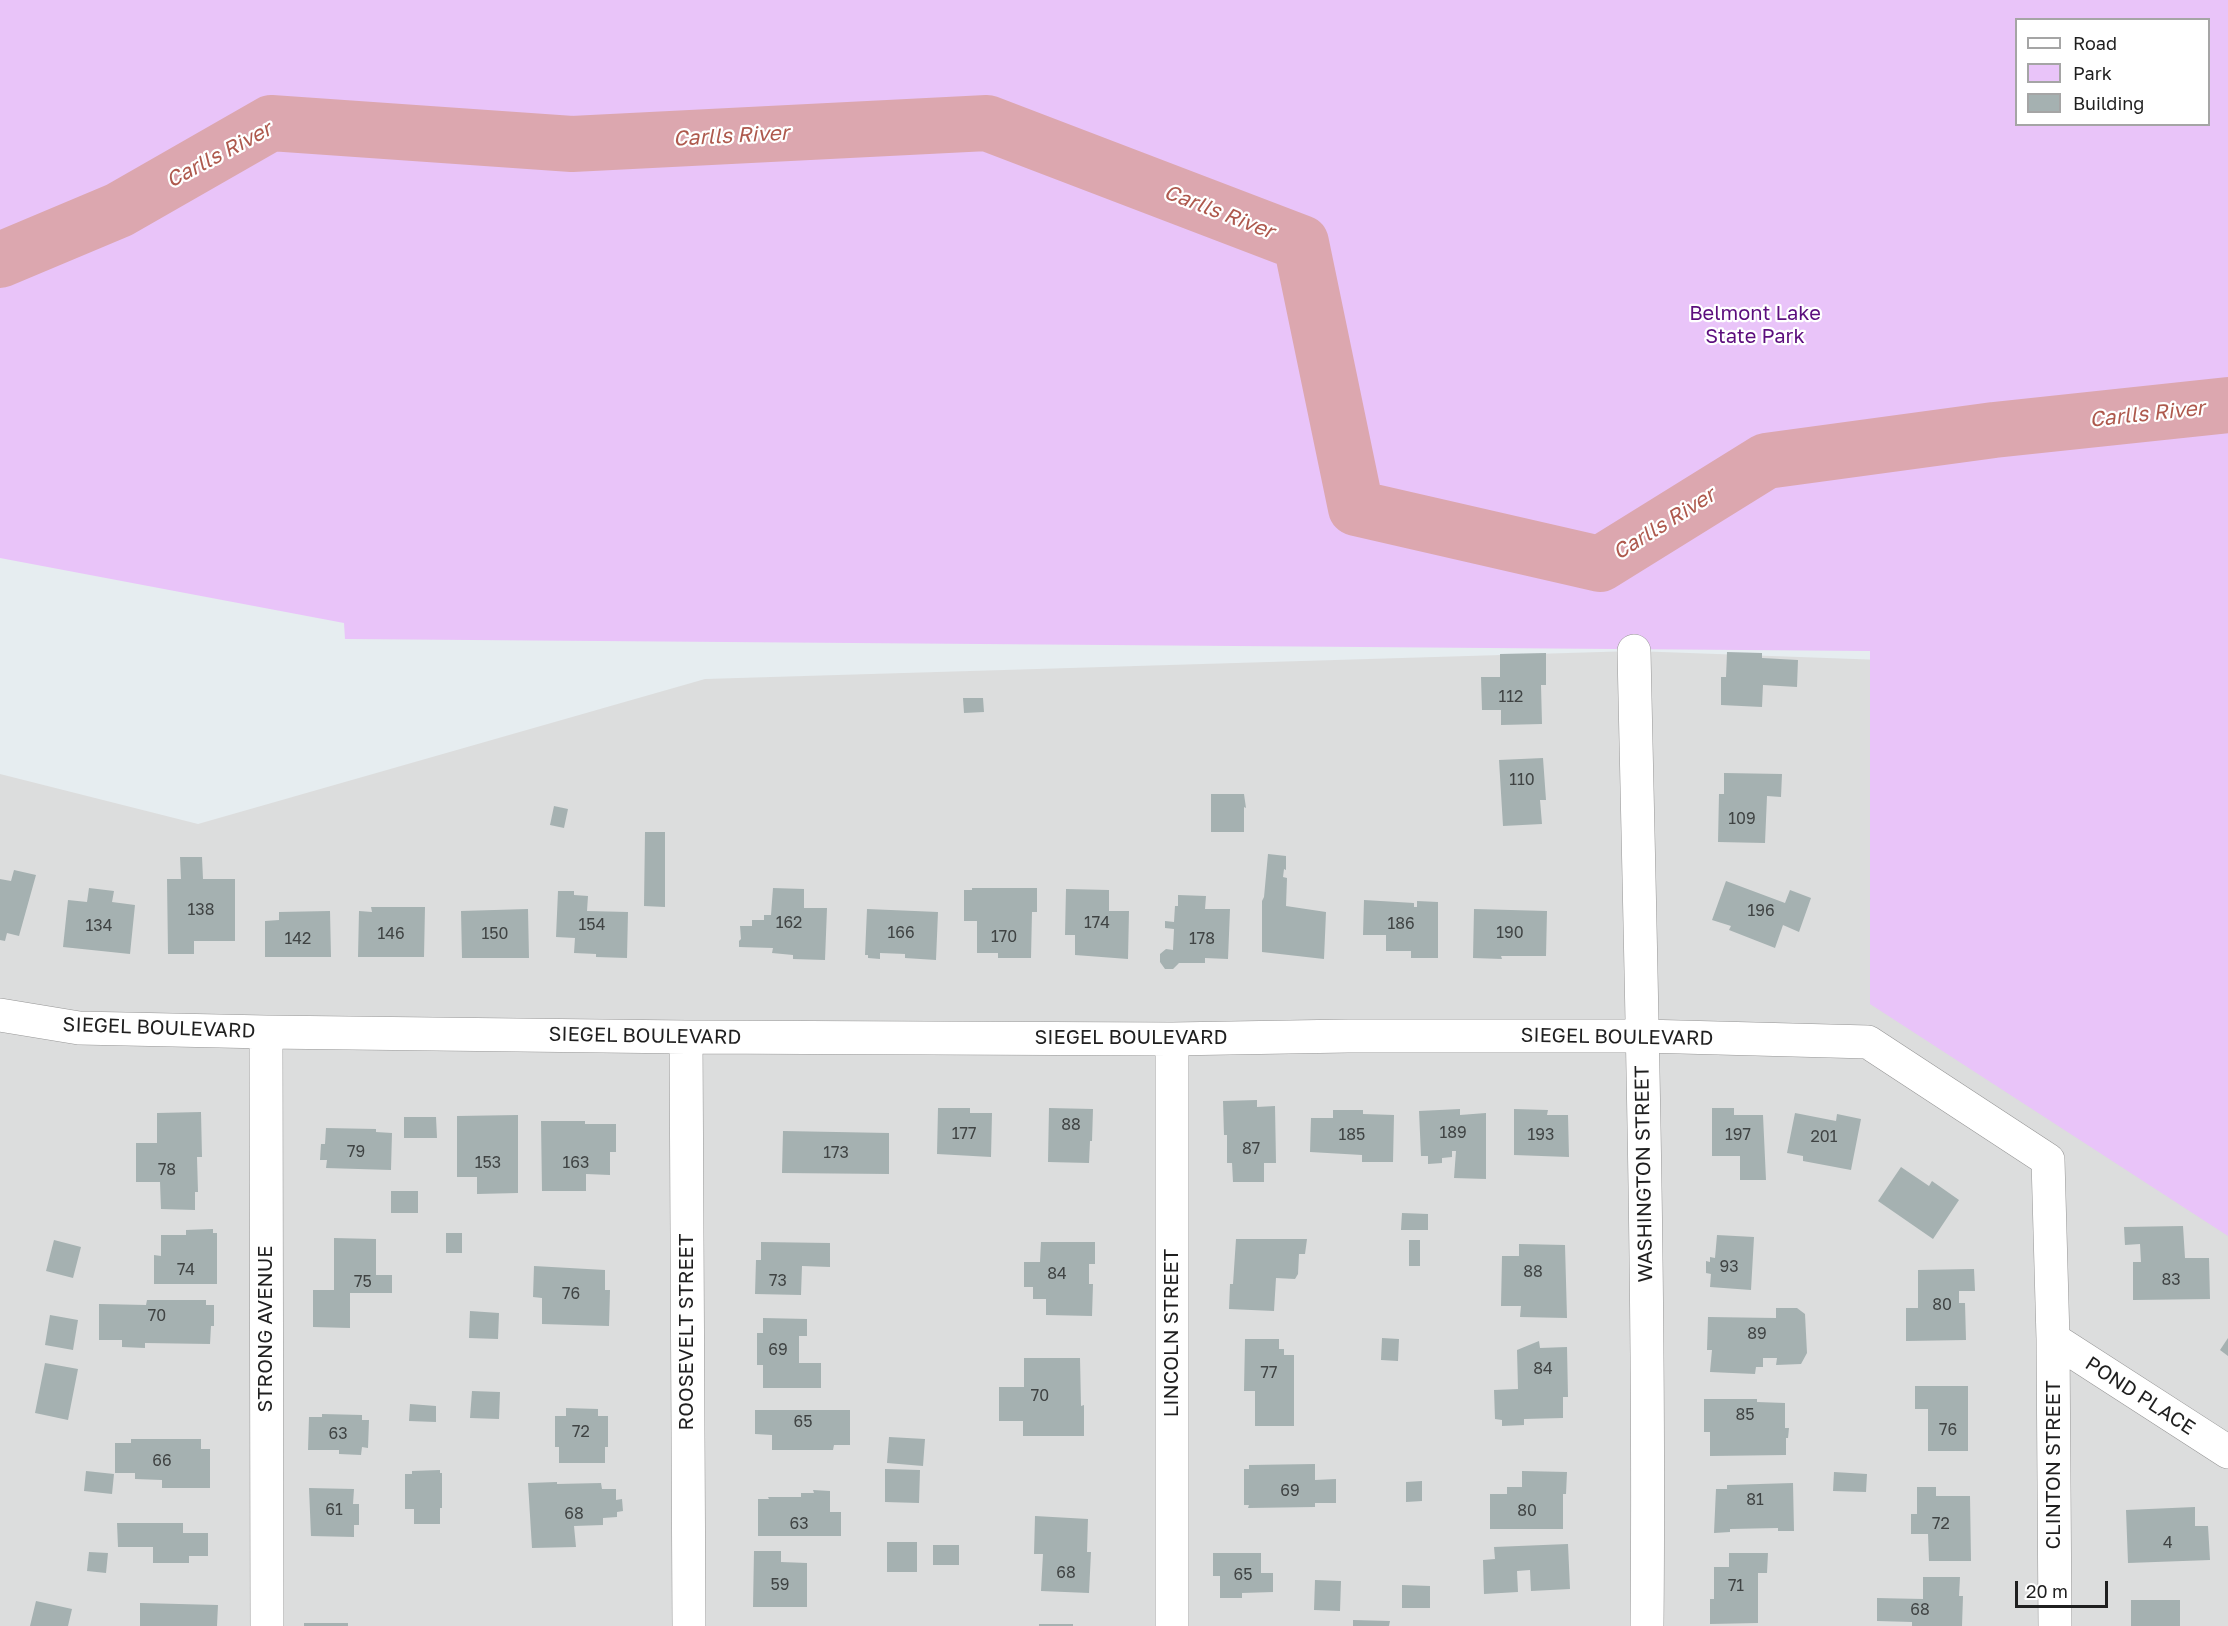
<!DOCTYPE html>
<html>
<head>
<meta charset="utf-8">
<style>
	body { margin:0 }
	#map { position:relative; width:2228px; height:1626px; overflow:hidden; background:#e6edf0; font-family:"Golos Text",sans-serif }
	canvas { display:block }
	.legend { position:absolute; left:2015px; top:18px; width:195px; height:108px; box-sizing:border-box; background:#fff; border:2px solid #a5a5a5; margin:0; padding:8px 10px; list-style:none; font-size:18px; color:#1f1f1f }
	.legend li { display:flex; align-items:center; gap:12px; height:30px }
	.legend b { width:30px; border:2px solid #a5a5a5 }
	.scale { position:absolute; left:2015px; top:1581px; width:93px; height:27px; box-sizing:border-box; border:3px solid #1f1f1f; border-top:0; padding-left:8px; font-size:18px; line-height:21px; white-space:nowrap; color:#1f1f1f; -webkit-text-stroke:4px #fff; paint-order:stroke }
</style>
</head>
<body>
<div id="map">
<canvas width="2228" height="1626"></canvas>
<ul class="legend">
<li><b style="height:8px;background:#fff"></b>Road</li>
<li><b style="height:16px;background:#e9c4f9"></b>Park</li>
<li><b style="height:16px;background:#a5b1b1"></b>Building</li>
</ul>
<div class="scale">20 m</div>
</div>
<script>
const c = document.querySelector('canvas').getContext('2d');
c.lineJoin = 'round';
function paint(path, color) { c.fillStyle = color; c.fill(path, 'evenodd'); }
function strokePath(path, color, width, dash) { c.strokeStyle = color; c.lineWidth = width; c.lineCap = dash ? 'butt' : 'round'; c.setLineDash(dash || []); c.stroke(path); }
function drawText(font, color, halo, rows, align = 'center') {
  c.font = font + ' "Golos Text",sans-serif'; c.lineWidth = 4.5; c.setLineDash([]); c.textBaseline = 'middle'; c.strokeStyle = halo; c.fillStyle = color; for (const [text, x, y, turn = 0] of rows) {
    c.save(); c.translate(x, y); c.rotate((+turn || 0) * Math.PI / 180); c.textAlign = isNaN(turn) ? turn : align; if (halo) c.strokeText(text, 0, 0); c.fillText(text, 0, 0); c.restore();
  }
}
paint(new Path2D(`
	M 1634,651 L 1937,662 L 2228,1228 L 2228,1626 L 0,1626 L 0,774 L 198,824 L 705,679 Z`), '#dcdddd');
paint(new Path2D(`
	M 0,0 L 2228,0 L 2228,1236 L 1870,1004 L 1870,651 L 345,639 L 344,623 L 0,558 ZM 2016,20 L 2208,20 L 2208,124 L 2016,124 Z`), '#e9c4f9');
strokePath(new Path2D(`
	M 0,260 L 119,210 L 271,123 L 572,144 L 987,123 L 1301,243 L 1356,508 L 1600,564 L 1766,461 L 1994,430 L 2228,405`), '#dca7af', 56);
paint(new Path2D(`
	M 1727,652 L 1762,653 L 1762,658 L 1798,660 L 1797,687 L 1763,685 L 1762,707 L 1721,705 L 1721,677 L 1726,677 Z
	M 1546,653 L 1546,685 L 1541,685 L 1542,724 L 1501,725 L 1501,710 L 1482,710 L 1481,677 L 1500,677 L 1500,654 Z
	M 963,698 L 983,698 L 984,712 L 964,713 Z
	M 1543,758 L 1546,800 L 1540,800 L 1542,824 L 1503,826 L 1499,760 Z
	M 1724,773 L 1782,774 L 1781,797 L 1767,796 L 1765,843 L 1718,842 L 1719,794 L 1724,794 Z
	M 1211,794 L 1244,794 L 1246,808 L 1244,807 L 1244,832 L 1211,832 Z
	M 554,806 L 568,809 L 564,828 L 550,825 Z
	M 645,832 L 665,832 L 665,907 L 644,906 Z
	M 1268,854 L 1286,856 L 1286,870 L 1284,869 L 1283,877 L 1287,878 L 1286,906 L 1326,912 L 1324,959 L 1262,952 L 1262,901 L 1264,897 Z
	M 180,857 L 202,857 L 203,879 L 235,879 L 235,941 L 194,941 L 194,954 L 168,954 L 167,879 L 181,879 Z
	M 14,870 L 36,875 L 19,936 L 7,933 L 5,941 L 0,940 L 0,879 L 11,881 Z
	M 1726,881 L 1785,903 L 1790,890 L 1811,898 L 1799,932 L 1783,925 L 1775,948 L 1729,930 L 1731,926 L 1712,920 Z
	M 89,888 L 114,891 L 112,902 L 135,905 L 130,954 L 63,947 L 68,900 L 87,902 Z
	M 773,888 L 804,889 L 804,908 L 827,908 L 825,960 L 793,959 L 793,955 L 772,953 L 773,948 L 739,947 L 739,941 L 741,939 L 740,926 L 752,926 L 752,920 L 764,920 L 764,915 L 771,915 Z
	M 972,888 L 1037,888 L 1037,912 L 1032,912 L 1031,958 L 998,958 L 998,953 L 977,953 L 977,921 L 964,921 L 964,890 L 972,890 Z
	M 1066,889 L 1109,890 L 1109,911 L 1129,911 L 1128,959 L 1075,955 L 1075,935 L 1065,935 Z
	M 558,891 L 574,891 L 574,895 L 588,896 L 587,911 L 628,912 L 627,958 L 596,957 L 596,954 L 574,953 L 575,938 L 556,937 Z
	M 1178,895 L 1206,896 L 1205,909 L 1230,909 L 1228,959 L 1205,958 L 1205,963 L 1179,963 L 1173,969 L 1165,969 L 1160,962 L 1160,954 L 1166,949 L 1173,950 L 1174,929 L 1165,928 L 1165,921 L 1174,922 L 1175,906 L 1178,906 Z
	M 1364,900 L 1414,903 L 1414,907 L 1417,907 L 1417,901 L 1438,902 L 1438,958 L 1411,958 L 1411,951 L 1386,951 L 1386,935 L 1363,935 Z
	M 371,907 L 425,907 L 424,957 L 358,957 L 359,911 L 372,912 Z
	M 528,909 L 529,958 L 462,958 L 461,911 Z
	M 867,909 L 938,912 L 936,960 L 905,958 L 905,954 L 880,953 L 880,959 L 868,958 L 868,955 L 865,955 Z
	M 1474,909 L 1547,911 L 1546,956 L 1501,956 L 1502,959 L 1473,958 Z
	M 330,911 L 331,957 L 265,957 L 265,921 L 279,920 L 279,912 Z
	M 1257,1100 L 1257,1107 L 1275,1106 L 1276,1163 L 1264,1163 L 1264,1182 L 1233,1182 L 1232,1163 L 1227,1163 L 1227,1135 L 1224,1135 L 1223,1101 Z
	M 938,1108 L 970,1108 L 970,1113 L 992,1113 L 991,1157 L 937,1154 Z
	M 1049,1108 L 1093,1109 L 1092,1141 L 1090,1141 L 1089,1163 L 1048,1162 Z
	M 1712,1108 L 1734,1108 L 1734,1115 L 1763,1115 L 1766,1180 L 1740,1180 L 1740,1156 L 1712,1156 Z
	M 1460,1109 L 1460,1115 L 1486,1113 L 1486,1179 L 1454,1178 L 1456,1151 L 1452,1151 L 1452,1157 L 1442,1158 L 1442,1163 L 1428,1164 L 1428,1156 L 1421,1156 L 1419,1111 Z
	M 1514,1109 L 1548,1110 L 1547,1115 L 1568,1115 L 1569,1157 L 1514,1155 Z
	M 1333,1110 L 1363,1110 L 1363,1114 L 1394,1115 L 1393,1162 L 1362,1162 L 1362,1155 L 1310,1152 L 1311,1118 L 1333,1118 Z
	M 201,1112 L 202,1157 L 197,1157 L 198,1192 L 195,1192 L 195,1210 L 161,1209 L 160,1182 L 136,1182 L 136,1143 L 157,1143 L 157,1113 Z
	M 1795,1113 L 1836,1121 L 1837,1114 L 1861,1119 L 1851,1170 L 1803,1161 L 1803,1156 L 1787,1153 Z
	M 518,1115 L 518,1193 L 477,1194 L 477,1177 L 457,1177 L 457,1116 Z
	M 404,1117 L 436,1117 L 437,1138 L 404,1138 Z
	M 541,1121 L 585,1121 L 585,1124 L 616,1124 L 616,1152 L 610,1152 L 610,1175 L 586,1174 L 586,1191 L 542,1191 Z
	M 326,1128 L 376,1129 L 376,1132 L 392,1133 L 391,1170 L 326,1168 L 327,1160 L 320,1160 L 321,1144 L 325,1144 Z
	M 783,1131 L 889,1133 L 889,1174 L 782,1173 Z
	M 1901,1167 L 1929,1186 L 1932,1181 L 1959,1200 L 1933,1239 L 1878,1201 Z
	M 391,1191 L 418,1191 L 418,1213 L 391,1213 Z
	M 1402,1213 L 1428,1214 L 1428,1230 L 1401,1230 Z
	M 2183,1226 L 2185,1258 L 2209,1258 L 2210,1299 L 2133,1300 L 2133,1262 L 2141,1262 L 2140,1244 L 2125,1245 L 2124,1227 Z
	M 213,1229 L 213,1233 L 217,1233 L 217,1284 L 154,1284 L 154,1255 L 161,1256 L 161,1235 L 186,1235 L 186,1230 Z
	M 446,1233 L 462,1233 L 462,1253 L 446,1253 Z
	M 1717,1235 L 1754,1237 L 1751,1290 L 1710,1287 L 1711,1274 L 1706,1273 L 1706,1261 L 1710,1262 L 1710,1257 L 1715,1258 Z
	M 334,1238 L 376,1239 L 376,1275 L 392,1275 L 392,1293 L 350,1293 L 350,1328 L 313,1327 L 313,1290 L 334,1290 Z
	M 1236,1239 L 1307,1239 L 1305,1254 L 1299,1254 L 1298,1274 L 1295,1279 L 1276,1278 L 1274,1311 L 1229,1309 L 1230,1284 L 1233,1284 Z
	M 54,1240 L 81,1247 L 73,1278 L 46,1271 Z
	M 1409,1240 L 1420,1240 L 1420,1266 L 1409,1266 Z
	M 761,1242 L 830,1243 L 830,1267 L 802,1266 L 801,1295 L 755,1294 L 756,1260 L 761,1260 Z
	M 1041,1242 L 1095,1242 L 1095,1264 L 1089,1264 L 1089,1284 L 1093,1284 L 1092,1316 L 1046,1315 L 1046,1299 L 1033,1299 L 1033,1287 L 1024,1287 L 1024,1262 L 1040,1262 Z
	M 1519,1244 L 1565,1245 L 1567,1318 L 1520,1317 L 1521,1306 L 1501,1306 L 1502,1256 L 1519,1256 Z
	M 534,1266 L 605,1270 L 605,1290 L 610,1290 L 609,1326 L 542,1324 L 542,1298 L 533,1297 Z
	M 1974,1269 L 1975,1291 L 1959,1291 L 1959,1303 L 1965,1303 L 1966,1340 L 1906,1341 L 1906,1308 L 1918,1308 L 1918,1270 Z
	M 147,1300 L 206,1300 L 206,1305 L 214,1305 L 214,1326 L 211,1326 L 210,1344 L 145,1343 L 145,1348 L 122,1347 L 122,1340 L 99,1340 L 99,1304 L 146,1305 Z
	M 1776,1308 L 1797,1308 L 1805,1314 L 1807,1353 L 1801,1364 L 1776,1365 L 1777,1358 L 1763,1358 L 1763,1367 L 1756,1367 L 1755,1374 L 1710,1372 L 1712,1350 L 1707,1350 L 1708,1317 L 1776,1318 Z
	M 470,1311 L 499,1313 L 498,1339 L 469,1338 Z
	M 50,1315 L 78,1320 L 73,1350 L 45,1345 Z
	M 763,1318 L 807,1319 L 807,1336 L 799,1336 L 799,1363 L 821,1363 L 821,1388 L 763,1388 L 763,1365 L 757,1365 L 757,1333 L 763,1333 Z
	M 1382,1338 L 1399,1339 L 1398,1361 L 1381,1360 Z
	M 2228,1338 L 2228,1356 L 2220,1350 Z
	M 1245,1339 L 1279,1339 L 1279,1349 L 1284,1349 L 1284,1355 L 1294,1355 L 1294,1426 L 1255,1426 L 1255,1391 L 1244,1391 Z
	M 1539,1341 L 1540,1348 L 1567,1347 L 1568,1397 L 1563,1397 L 1563,1418 L 1524,1419 L 1524,1425 L 1502,1426 L 1502,1420 L 1495,1419 L 1494,1390 L 1518,1389 L 1517,1350 Z
	M 1024,1358 L 1080,1358 L 1081,1406 L 1084,1405 L 1084,1436 L 1023,1436 L 1023,1421 L 999,1421 L 999,1387 L 1024,1387 Z
	M 45,1363 L 78,1369 L 68,1420 L 35,1413 Z
	M 1915,1386 L 1968,1386 L 1968,1451 L 1928,1451 L 1928,1409 L 1915,1409 Z
	M 472,1391 L 500,1392 L 499,1419 L 470,1418 Z
	M 1704,1399 L 1757,1399 L 1757,1402 L 1785,1403 L 1785,1428 L 1789,1428 L 1788,1438 L 1786,1438 L 1786,1455 L 1710,1456 L 1710,1432 L 1704,1432 Z
	M 410,1404 L 436,1406 L 436,1422 L 409,1421 Z
	M 566,1408 L 598,1409 L 598,1416 L 608,1416 L 608,1447 L 605,1447 L 605,1463 L 559,1463 L 559,1447 L 555,1447 L 555,1416 L 566,1416 Z
	M 755,1410 L 850,1410 L 850,1445 L 834,1445 L 833,1450 L 772,1450 L 772,1435 L 755,1434 Z
	M 322,1414 L 362,1415 L 362,1420 L 369,1420 L 368,1448 L 362,1447 L 361,1455 L 339,1454 L 339,1450 L 308,1450 L 309,1417 L 322,1417 Z
	M 889,1437 L 925,1439 L 923,1466 L 887,1463 Z
	M 131,1439 L 201,1439 L 201,1449 L 210,1449 L 210,1488 L 162,1488 L 162,1480 L 135,1479 L 135,1473 L 115,1473 L 115,1443 L 131,1443 Z
	M 1315,1464 L 1315,1480 L 1336,1479 L 1336,1503 L 1315,1503 L 1315,1507 L 1248,1508 L 1249,1505 L 1244,1505 L 1244,1469 L 1249,1469 L 1249,1465 Z
	M 885,1469 L 920,1470 L 919,1503 L 885,1502 Z
	M 440,1470 L 440,1473 L 442,1473 L 442,1508 L 440,1508 L 440,1524 L 414,1524 L 414,1509 L 405,1509 L 405,1474 L 412,1474 L 412,1471 Z
	M 86,1471 L 114,1474 L 112,1494 L 84,1491 Z
	M 1522,1471 L 1567,1472 L 1566,1494 L 1563,1494 L 1563,1529 L 1490,1529 L 1490,1494 L 1507,1494 L 1507,1487 L 1522,1487 Z
	M 1834,1472 L 1867,1474 L 1866,1492 L 1833,1491 Z
	M 1422,1481 L 1422,1501 L 1406,1502 L 1406,1482 Z
	M 557,1482 L 557,1484 L 601,1483 L 602,1489 L 616,1489 L 616,1500 L 622,1499 L 623,1511 L 617,1512 L 617,1517 L 603,1518 L 603,1525 L 574,1526 L 576,1547 L 532,1548 L 528,1483 Z
	M 1793,1483 L 1794,1531 L 1778,1531 L 1778,1528 L 1730,1529 L 1730,1532 L 1714,1533 L 1716,1489 L 1727,1489 L 1727,1485 Z
	M 1917,1487 L 1936,1487 L 1936,1496 L 1970,1496 L 1971,1561 L 1929,1561 L 1928,1534 L 1911,1534 L 1911,1514 L 1917,1514 Z
	M 309,1488 L 354,1489 L 353,1504 L 359,1504 L 359,1525 L 354,1525 L 354,1537 L 311,1536 Z
	M 813,1490 L 830,1491 L 830,1512 L 841,1512 L 841,1536 L 758,1536 L 758,1499 L 769,1499 L 768,1497 L 801,1497 L 801,1493 L 814,1493 Z
	M 2195,1507 L 2195,1526 L 2208,1526 L 2210,1560 L 2128,1563 L 2126,1510 Z
	M 1035,1516 L 1088,1519 L 1087,1552 L 1091,1552 L 1089,1593 L 1041,1591 L 1043,1554 L 1034,1554 Z
	M 117,1523 L 183,1523 L 183,1533 L 208,1533 L 208,1556 L 189,1556 L 189,1563 L 153,1563 L 153,1547 L 118,1547 Z
	M 887,1542 L 917,1542 L 917,1572 L 887,1572 Z
	M 1568,1544 L 1570,1589 L 1531,1591 L 1530,1570 L 1517,1571 L 1518,1592 L 1484,1594 L 1483,1560 L 1495,1559 L 1494,1547 Z
	M 933,1545 L 959,1545 L 959,1565 L 933,1565 Z
	M 754,1551 L 781,1551 L 781,1562 L 807,1563 L 807,1607 L 753,1607 Z
	M 89,1552 L 108,1553 L 106,1573 L 87,1571 Z
	M 1213,1553 L 1261,1553 L 1261,1573 L 1273,1573 L 1273,1592 L 1242,1593 L 1242,1598 L 1220,1598 L 1220,1576 L 1213,1576 Z
	M 1729,1553 L 1768,1553 L 1767,1573 L 1758,1573 L 1758,1623 L 1710,1624 L 1710,1599 L 1714,1599 L 1714,1567 L 1729,1567 Z
	M 1923,1577 L 1960,1577 L 1959,1596 L 1963,1596 L 1962,1626 L 1912,1626 L 1912,1622 L 1877,1621 L 1877,1598 L 1923,1599 Z
	M 1315,1580 L 1341,1581 L 1340,1611 L 1314,1610 Z
	M 1402,1585 L 1430,1586 L 1430,1608 L 1402,1608 Z
	M 2131,1600 L 2180,1600 L 2180,1626 L 2131,1626 Z
	M 36,1601 L 72,1609 L 68,1626 L 30,1626 Z
	M 140,1603 L 218,1605 L 217,1626 L 140,1626 Z
	M 1353,1620 L 1390,1621 L 1389,1626 L 1353,1626 Z
	M 304,1623 L 348,1623 L 348,1626 L 304,1626 Z
	M 1039,1624 L 1073,1624 L 1073,1626 L 1039,1626 Z`), '#a5b1b1');
const minor = new Path2D(`
	M 1634,651 C 1641,976 1650,1301 1647,1626
	M 0,1015 L 79,1028 L 266,1032 L 686,1037 L 1172,1039 L 1348,1036 L 1643,1036 L 1868,1042 L 2048,1160 L 2053,1339 L 2055,1626
	M 266,1032 L 267,1626
	M 686,1037 L 689,1626
	M 2053,1339 L 2228,1452
	M 1172,1626 L 1172,1039`);
strokePath(minor, '#969696', 34);
strokePath(minor, '#fff', 33);
drawText('16px', '#404444', null, [
	["112",1511,697],
	["110",1522,780],
	["109",1742,819],
	["138",201,910],
	["196",1761,911],
	["162",789,923],
	["174",1097,923],
	["186",1401,924],
	["154",592,925],
	["134",99,926],
	["166",901,933],
	["190",1510,933],
	["146",391,934],
	["150",495,934],
	["170",1004,937],
	["142",298,939],
	["178",1202,939],
	["88",1071,1125],
	["189",1453,1133],
	["177",964,1134],
	["185",1352,1135],
	["193",1541,1135],
	["197",1738,1135],
	["201",1824,1137],
	["87",1251,1149],
	["79",356,1152],
	["173",836,1153],
	["153",488,1163],
	["163",576,1163],
	["78",167,1170],
	["93",1729,1267],
	["74",186,1270],
	["88",1533,1272],
	["84",1057,1274],
	["83",2171,1280],
	["73",778,1281],
	["75",363,1282],
	["76",571,1294],
	["80",1942,1305],
	["70",157,1316],
	["89",1757,1334],
	["69",778,1350],
	["84",1543,1369],
	["77",1269,1373],
	["70",1040,1396],
	["85",1745,1415],
	["65",803,1422],
	["76",1948,1430],
	["72",581,1432],
	["63",338,1434],
	["66",162,1461],
	["69",1290,1491],
	["81",1755,1500],
	["61",334,1510],
	["80",1527,1511],
	["68",574,1514],
	["63",799,1524],
	["72",1941,1524],
	["4",2168,1543],
	["68",1066,1573],
	["65",1243,1575],
	["59",780,1585],
	["71",1736,1586],
	["68",1920,1610]
]);
drawText('20px', '#5c0e7d', '#fff', [
	["Belmont Lake",1755,314],
	["State Park",1755,337]
]);
drawText('20px', '#1f1f1f', '#fff', [
	["SIEGEL BOULEVARD",159,1028,2],
	["SIEGEL BOULEVARD",645,1036,1],
	["SIEGEL BOULEVARD",1617,1037,1],
	["SIEGEL BOULEVARD",1131,1038],
	["WASHINGTON STREET",1644,1174,-91],
	["STRONG AVENUE",266,1329,-90],
	["ROOSEVELT STREET",687,1332,-90],
	["LINCOLN STREET",1172,1333,-90],
	["POND PLACE",2140,1396,33],
	["CLINTON STREET",2054,1465,-90]
]);
drawText('italic 21px', '#ae594d', '#fff', [
	["Carlls River",731,136,-3],
	["Carlls River",219,155,-28],
	["Carlls River",1219,212,21],
	["Carlls River",2147,414,-6],
	["Carlls River",1664,524,-32]
]);
</script>
</body>
</html>
